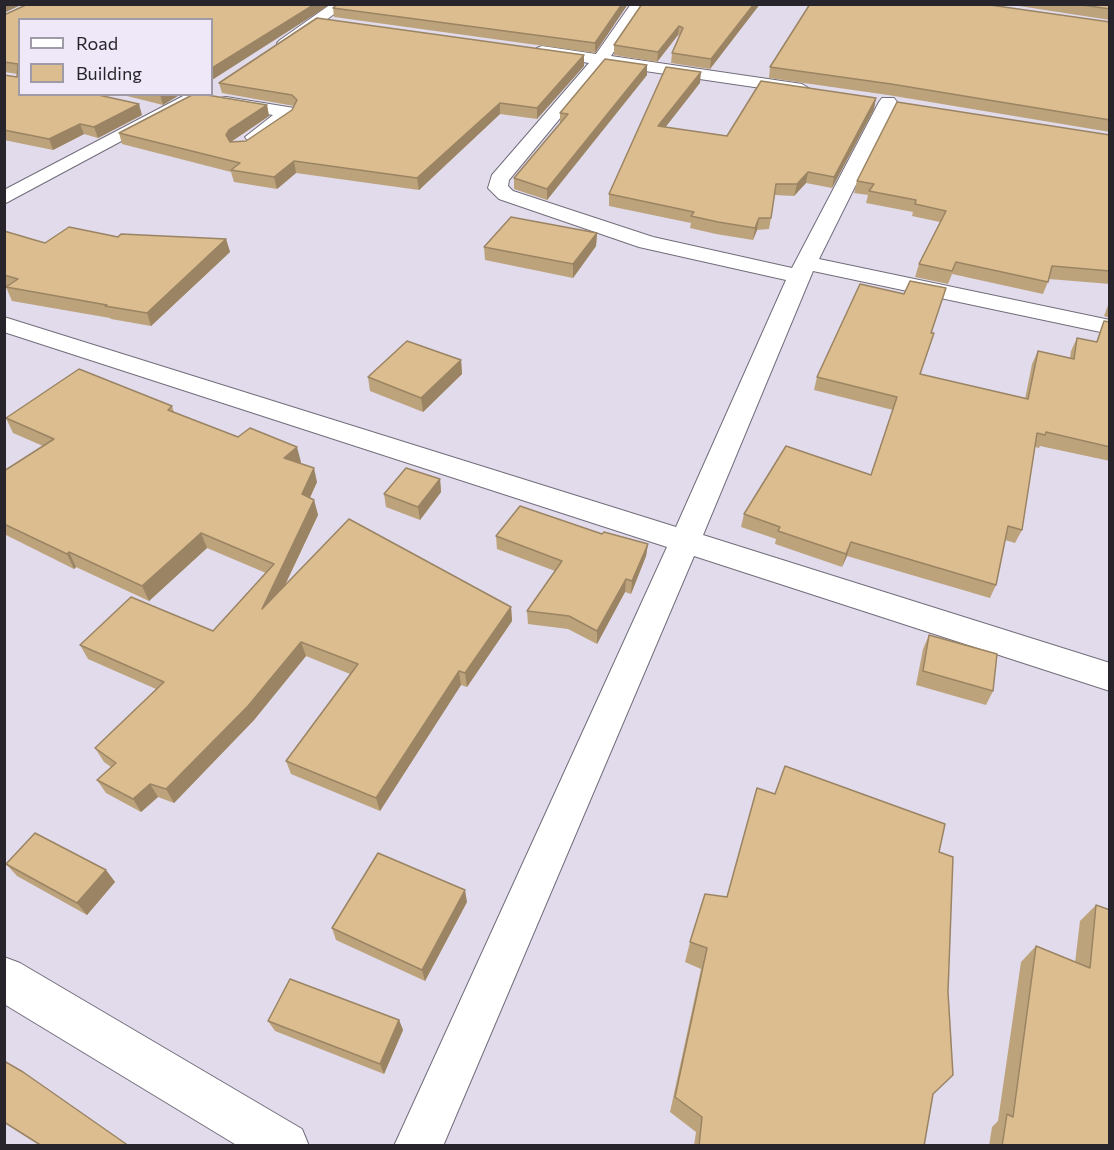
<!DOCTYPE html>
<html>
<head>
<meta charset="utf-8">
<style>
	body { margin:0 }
	#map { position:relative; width:1114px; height:1150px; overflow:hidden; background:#e1dbeb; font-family:Commissioner,sans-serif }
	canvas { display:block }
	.frame { position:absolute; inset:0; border:6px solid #27252b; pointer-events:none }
	.legend { position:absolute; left:18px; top:18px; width:195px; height:78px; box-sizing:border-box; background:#eee8f8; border:2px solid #9e9aa6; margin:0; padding:8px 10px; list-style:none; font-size:18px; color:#27252b }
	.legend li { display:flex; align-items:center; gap:12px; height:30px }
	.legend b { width:30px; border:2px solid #9e9aa6 }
</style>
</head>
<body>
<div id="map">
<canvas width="1114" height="1150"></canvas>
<div class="frame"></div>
<ul class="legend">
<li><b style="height:8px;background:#fff"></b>Road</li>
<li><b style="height:16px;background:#dcbd8f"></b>Building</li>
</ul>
</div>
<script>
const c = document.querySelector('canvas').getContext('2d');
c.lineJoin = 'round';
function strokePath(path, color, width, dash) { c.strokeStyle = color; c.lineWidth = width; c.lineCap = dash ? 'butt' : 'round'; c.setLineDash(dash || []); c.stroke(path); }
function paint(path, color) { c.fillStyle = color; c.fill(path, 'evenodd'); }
const minor = new Path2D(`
	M 331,4 L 348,4 L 290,46 L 280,46 L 277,43 L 280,40 Z
	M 631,4 L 645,4 L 611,56 L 802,84 L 810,89 L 802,94 L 604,65 L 509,180 L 508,186 L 513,191 L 653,237 L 792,268 L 879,102 L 882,98 L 894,98 L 897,102 L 819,259 L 1110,320 L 1110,334 L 813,271 L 703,535 L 1110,663 L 1110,691 L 694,556 L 443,1146 L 394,1146 L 667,547 L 4,332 L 4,317 L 676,527 L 786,280 L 639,247 L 499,199 L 488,188 L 492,175 L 589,63 L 537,54 L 534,51 L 537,48 L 542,46 L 596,54 Z
	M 187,94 L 209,94 L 4,204 L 4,190 Z
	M 226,97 L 288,107 L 294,108 L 297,112 L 260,141 L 248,141 L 245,137 L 273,115 L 220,106 L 217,102 L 220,98 Z
	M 4,957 L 20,963 L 302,1129 L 309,1146 L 238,1146 L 4,1004 Z`);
strokePath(minor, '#726d7b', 2);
paint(minor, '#fff');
paint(new Path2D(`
	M 333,4 L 628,4 L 595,53 L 334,17 L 333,8 L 335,6 Z
	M 642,4 L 760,4 L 710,69 L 671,63 L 672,53 L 679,36 L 678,35 L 657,62 L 614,55 L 614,45 Z
	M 1006,4 L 1110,4 L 1110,20 Z
	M 4,15 L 212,20 L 20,94 L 142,115 L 98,138 L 84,134 L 53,150 L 4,140 L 4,75 L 17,77 L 18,74 L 4,72 Z
	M 1110,22 L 1110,132 L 888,95 L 769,78 L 770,67 Z
	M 584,55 L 584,66 L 537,119 L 500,114 L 419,190 L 296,173 L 277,189 L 234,182 L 231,172 L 122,144 L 119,133 L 267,105 L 269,116 L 231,142 L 246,141 L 292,110 L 294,106 L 222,93 L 219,83 Z
	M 647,65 L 647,75 L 547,200 L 514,189 L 514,178 L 561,123 L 560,123 L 560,113 Z
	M 700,83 L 665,127 L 727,136 L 876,98 L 874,109 L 832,188 L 806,183 L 794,196 L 775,195 L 769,229 L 757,230 L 753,240 L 716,234 L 690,228 L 691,223 L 609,206 L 609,194 Z
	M 119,94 L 181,94 L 163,105 Z
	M 1110,135 L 1110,284 L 1049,279 L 1043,294 L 952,274 L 948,284 L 915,277 L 919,264 L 940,222 L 912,216 L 913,212 L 866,203 L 868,195 L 854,193 L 857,181 Z
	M 4,231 L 45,243 L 118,237 L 226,239 L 230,252 L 151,326 L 111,319 L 110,318 L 12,301 L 6,287 L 7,287 L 4,286 Z
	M 597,233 L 596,246 L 573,278 L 485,260 L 484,247 Z
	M 1110,300 L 1110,318 L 1104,316 Z
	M 1104,321 L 1110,322 L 1110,461 L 1040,446 L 1039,448 L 1035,447 L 1022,530 L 1015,543 L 1005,540 L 996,585 L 990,598 L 847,556 L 842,567 L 775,544 L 776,539 L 741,527 L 744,514 L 871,475 L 893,410 L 814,390 L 817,377 L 931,333 L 920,374 L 1025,399 L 1032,364 L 1038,351 L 1070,358 L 1071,351 L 1077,338 L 1096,342 Z
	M 461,360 L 462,374 L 423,412 L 370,391 L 368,377 Z
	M 172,406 L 174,412 L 301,462 L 300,463 L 317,482 L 310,498 L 314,500 L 318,515 L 285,585 L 511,607 L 512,621 L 467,687 L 461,685 L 380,811 L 291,774 L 286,761 L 350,674 L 306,656 L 254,720 L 174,803 L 158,797 L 141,812 L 106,793 L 97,780 L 111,767 L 104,762 L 95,748 L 156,689 L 88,659 L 80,645 L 213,631 L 266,573 L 207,548 L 149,601 L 76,567 L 74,569 L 4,534 L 4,471 L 43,446 L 13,433 L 6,418 Z
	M 440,479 L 441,492 L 420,520 L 386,507 L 384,494 Z
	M 602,534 L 648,544 L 646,556 L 631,594 L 625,592 L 597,644 L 568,629 L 528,624 L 527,611 L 555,571 L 497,549 L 496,536 Z
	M 929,635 L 993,691 L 986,705 L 916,685 L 923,649 Z
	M 757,788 L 939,852 L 933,1095 L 924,1146 L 694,1146 L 696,1132 L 670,1112 L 701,969 L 685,962 L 690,942 L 727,897 Z
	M 6,864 L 106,870 L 115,882 L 87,915 L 17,876 Z
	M 467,902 L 425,981 L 336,940 L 332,928 Z
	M 1096,905 L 1110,1146 L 989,1146 L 992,1127 L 998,1121 L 1021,962 L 1036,946 L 1075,963 L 1080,921 Z
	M 399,1020 L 403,1030 L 384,1074 L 275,1031 L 268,1021 Z`), '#bda37b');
paint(new Path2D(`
	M 4,4 L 23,4 L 4,13 Z
	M 315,4 L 331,4 L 212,80 L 212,68 Z
	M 622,4 L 628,4 L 595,53 L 595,43 Z
	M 754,4 L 760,4 L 710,69 L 711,59 Z
	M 679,26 L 678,35 L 657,62 L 658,52 Z
	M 584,55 L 584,66 L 537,119 L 537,108 Z
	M 647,65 L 647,75 L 547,200 L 547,189 Z
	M 701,72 L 700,83 L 657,138 L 658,126 Z
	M 160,94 L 181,94 L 163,105 Z
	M 876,98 L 874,109 L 832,188 L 834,177 Z
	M 500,103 L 500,114 L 419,190 L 417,178 Z
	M 139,104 L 142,115 L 98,138 L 94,127 Z
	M 267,105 L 269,116 L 232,141 L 229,146 L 226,135 L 229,130 Z
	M 80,124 L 84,134 L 53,150 L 49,139 Z
	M 294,161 L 296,173 L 277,189 L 274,177 Z
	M 808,172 L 806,183 L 794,196 L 797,184 Z
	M 759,218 L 757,230 L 753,240 L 755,228 Z
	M 597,233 L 596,246 L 573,278 L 573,264 Z
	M 226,239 L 230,252 L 151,326 L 147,313 Z
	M 461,360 L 462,374 L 423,412 L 421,398 Z
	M 297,447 L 301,462 L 288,473 L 284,458 Z
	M 314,468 L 317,482 L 305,508 L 302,494 Z
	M 440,479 L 441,492 L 420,520 L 418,507 Z
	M 314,500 L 318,515 L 267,623 L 262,609 Z
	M 201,533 L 207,548 L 149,601 L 142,586 Z
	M 851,542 L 847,556 L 842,567 L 846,554 Z
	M 648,544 L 646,556 L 631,594 L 632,581 Z
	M 69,552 L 76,567 L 74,569 L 67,554 Z
	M 626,579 L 625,592 L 597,644 L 597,631 Z
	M 511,607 L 512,621 L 467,687 L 465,673 Z
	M 301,642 L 306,656 L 254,720 L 174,803 L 166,789 Z
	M 459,671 L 461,685 L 380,811 L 376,798 Z
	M 150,784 L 158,797 L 141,812 L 133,799 Z
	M 106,870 L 115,882 L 87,915 L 77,903 Z
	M 465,890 L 467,902 L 425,981 L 422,970 Z
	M 399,1020 L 403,1030 L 384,1074 L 380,1064 Z`), '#9a8464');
const building = new Path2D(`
	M 28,4 L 315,4 L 212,68 L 212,20 L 20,20 L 20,94 L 94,94 L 139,104 L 94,127 L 80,124 L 49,139 L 4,130 L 4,75 L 17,77 L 18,64 L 4,62 L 4,15 Z
	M 337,4 L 622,4 L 595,43 L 333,8 Z
	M 642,4 L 754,4 L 711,59 L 672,53 L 683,28 L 679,26 L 658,52 L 614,45 Z
	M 810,4 L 983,4 L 1110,22 L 1110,120 L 891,84 L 770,67 Z
	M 1075,4 L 1110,4 L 1110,9 Z
	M 317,18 L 584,55 L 537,108 L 500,103 L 417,178 L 294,161 L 274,177 L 231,170 L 240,163 L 119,133 L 194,94 L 201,94 L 267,105 L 229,130 L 226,135 L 230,142 L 246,141 L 292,110 L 297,100 L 292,95 L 219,83 Z
	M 605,59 L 647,65 L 547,189 L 514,178 L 568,114 L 560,113 Z
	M 666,67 L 701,72 L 658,126 L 727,136 L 761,81 L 876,98 L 834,177 L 808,172 L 797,184 L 776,184 L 771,218 L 759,218 L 755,228 L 718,222 L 691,216 L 694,212 L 609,194 Z
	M 897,102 L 1110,135 L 1110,271 L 1052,266 L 1048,282 L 956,262 L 952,271 L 919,264 L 946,211 L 915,204 L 916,200 L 869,191 L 874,184 L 857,181 Z
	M 511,217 L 597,233 L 573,264 L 484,247 Z
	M 69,227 L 118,237 L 121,234 L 226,239 L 147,313 L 105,306 L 107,305 L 6,287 L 18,279 L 4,275 L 4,231 L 45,243 Z
	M 910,281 L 946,288 L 931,333 L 934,333 L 920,374 L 1028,399 L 1038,351 L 1074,359 L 1077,338 L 1097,342 L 1104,321 L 1110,322 L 1110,447 L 1046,432 L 1045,435 L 1037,433 L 1022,530 L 1008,526 L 996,585 L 851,542 L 846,554 L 778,531 L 780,527 L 744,514 L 786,446 L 871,475 L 897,397 L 817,377 L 860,284 L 904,294 Z
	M 407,341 L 461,360 L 421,398 L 368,377 Z
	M 79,369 L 172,406 L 168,410 L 238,437 L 250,428 L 297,447 L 284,458 L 314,468 L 302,494 L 314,500 L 262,609 L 349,519 L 511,607 L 465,673 L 459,671 L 376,798 L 286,761 L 358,664 L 301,642 L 248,706 L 166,789 L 150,784 L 133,799 L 97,780 L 116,763 L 95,748 L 164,682 L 80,645 L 131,597 L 213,631 L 274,564 L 201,533 L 142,586 L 69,552 L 67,554 L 4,524 L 4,471 L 54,439 L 6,418 Z
	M 406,468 L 440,479 L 418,507 L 384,494 Z
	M 520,506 L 602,534 L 604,532 L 648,544 L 632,581 L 626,579 L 597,631 L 569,616 L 527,611 L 562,561 L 496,536 Z
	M 929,635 L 997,654 L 993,691 L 923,671 Z
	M 785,766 L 945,824 L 939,852 L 953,857 L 948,992 L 953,1075 L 933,1094 L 924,1146 L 699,1146 L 702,1117 L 675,1097 L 707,948 L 690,942 L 705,894 L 727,897 L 757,788 L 775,794 Z
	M 35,833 L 106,870 L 77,903 L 6,864 Z
	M 378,853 L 465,890 L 422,970 L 332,928 Z
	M 1096,905 L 1110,910 L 1110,1146 L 1002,1146 L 1007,1114 L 1013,1117 L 1036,946 L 1090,968 Z
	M 290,979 L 399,1020 L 380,1064 L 268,1021 Z
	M 4,1061 L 23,1072 L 129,1146 L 42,1146 L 4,1122 Z`);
paint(building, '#dcbd8f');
strokePath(building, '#9a8464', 1.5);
</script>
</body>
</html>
